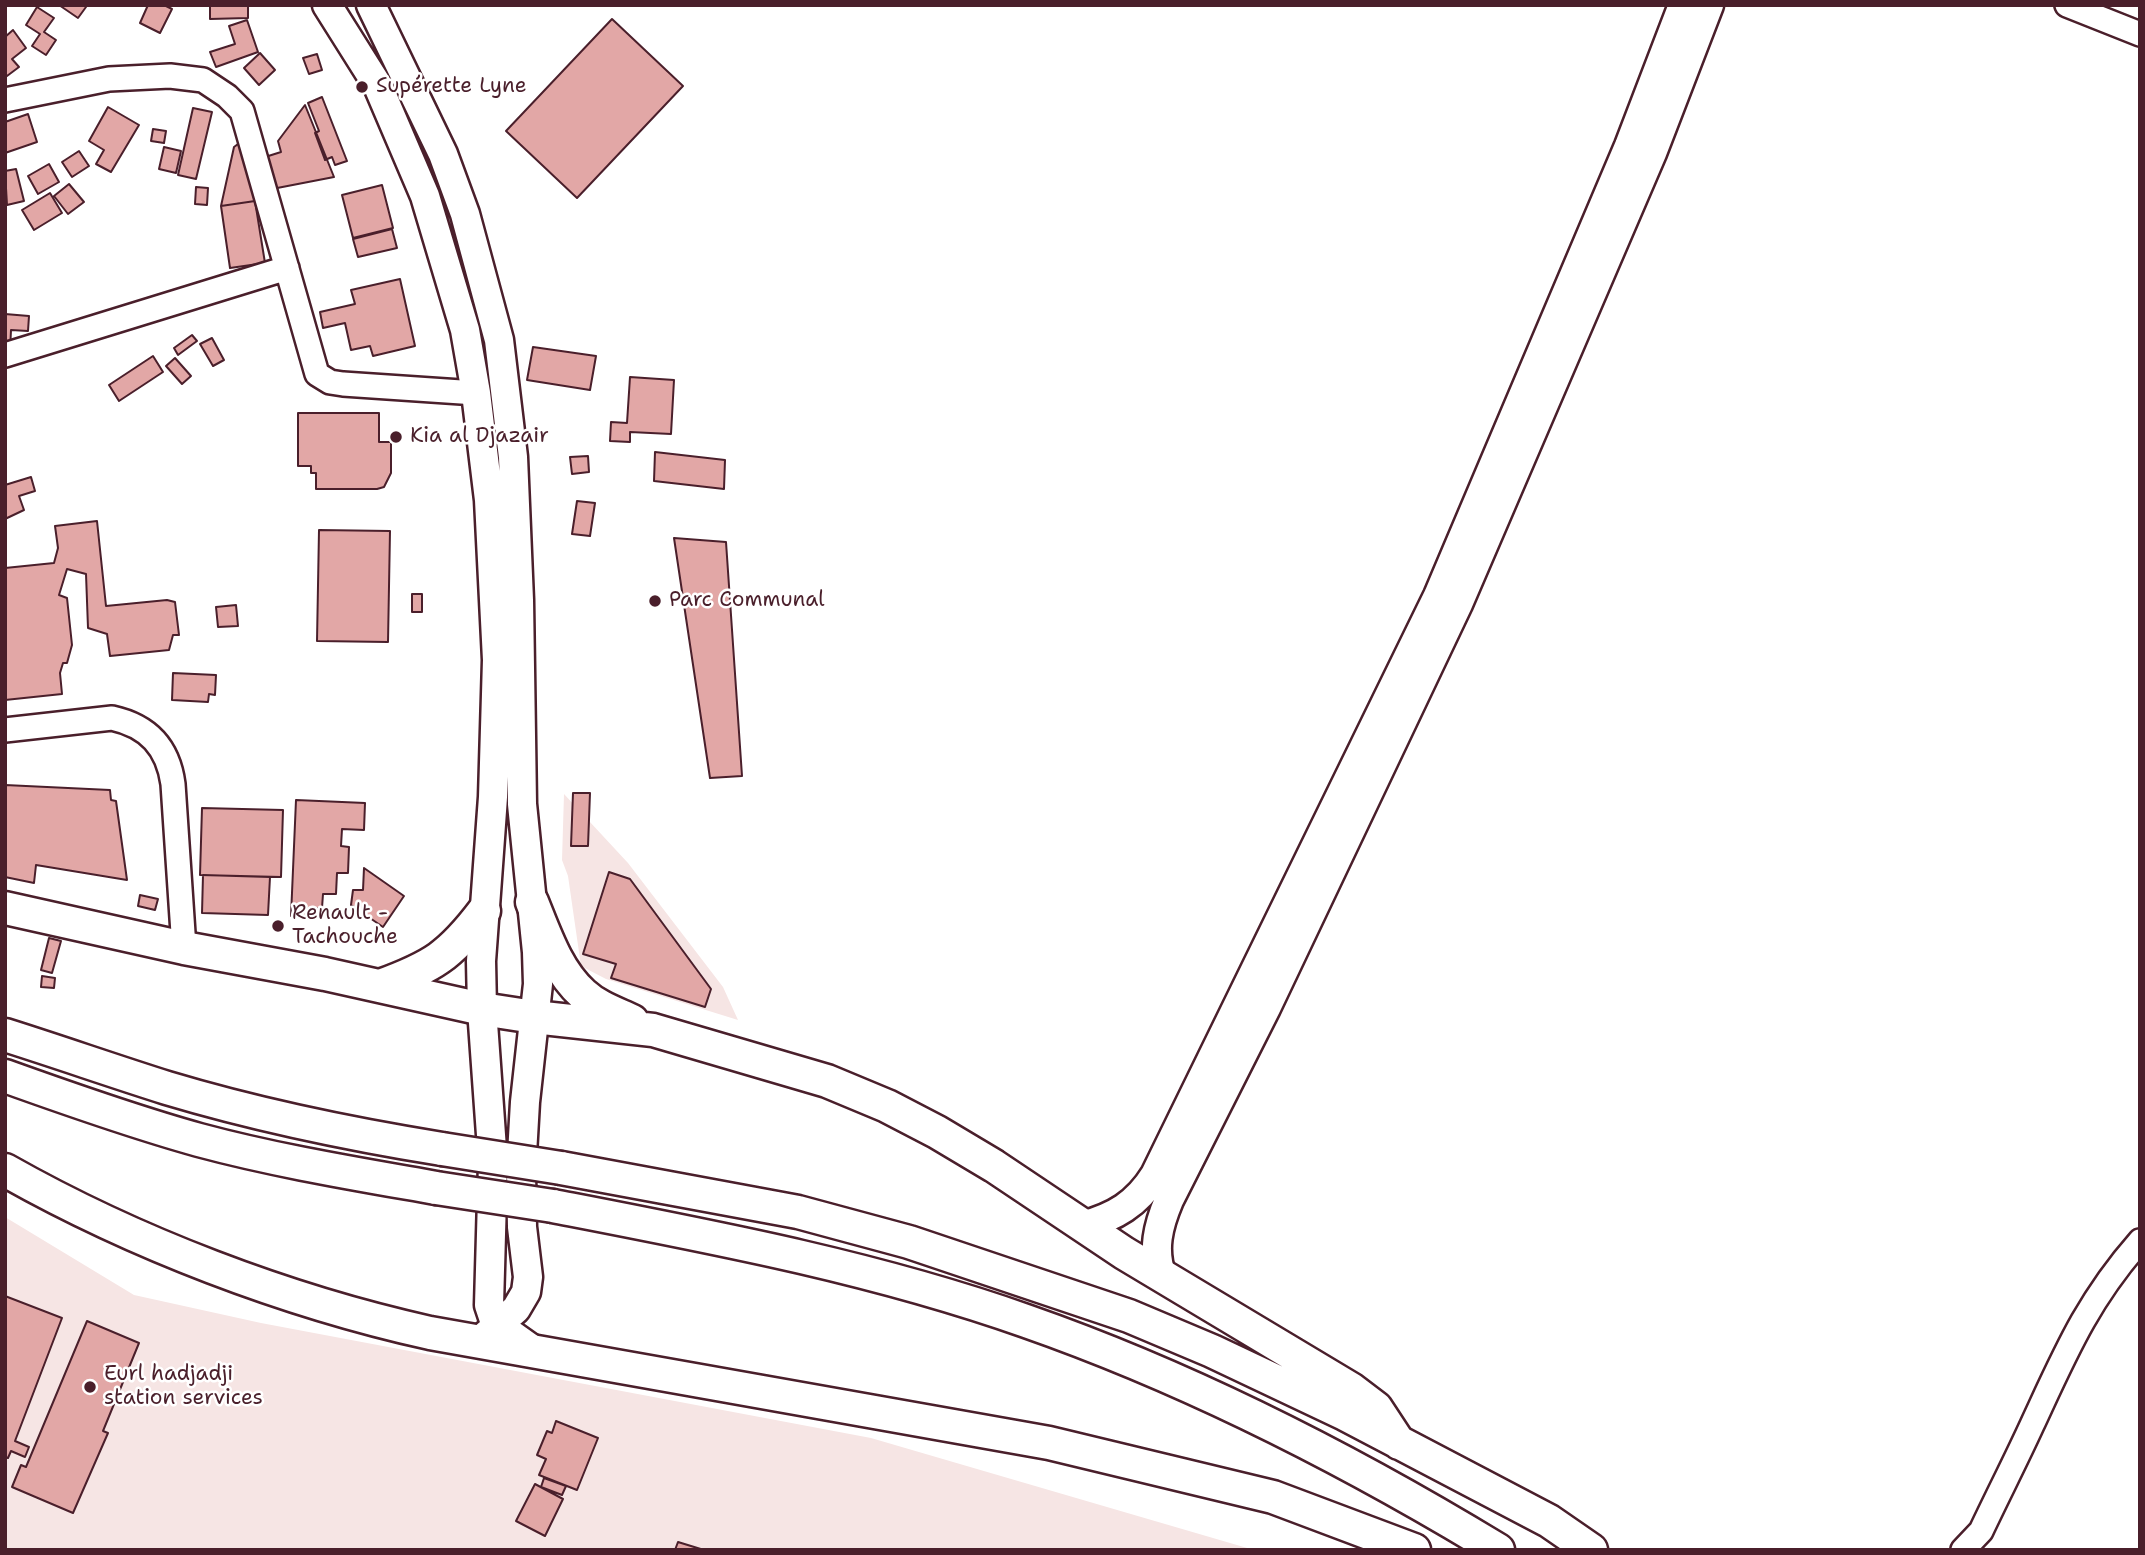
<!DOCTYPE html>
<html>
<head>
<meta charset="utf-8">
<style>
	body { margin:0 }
	#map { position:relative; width:2145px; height:1555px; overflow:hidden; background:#fff; font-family:"Shantell Sans",sans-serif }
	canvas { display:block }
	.frame { position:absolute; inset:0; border:7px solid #4a1f2b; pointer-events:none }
</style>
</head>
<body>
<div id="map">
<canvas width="2145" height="1555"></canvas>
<div class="frame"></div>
</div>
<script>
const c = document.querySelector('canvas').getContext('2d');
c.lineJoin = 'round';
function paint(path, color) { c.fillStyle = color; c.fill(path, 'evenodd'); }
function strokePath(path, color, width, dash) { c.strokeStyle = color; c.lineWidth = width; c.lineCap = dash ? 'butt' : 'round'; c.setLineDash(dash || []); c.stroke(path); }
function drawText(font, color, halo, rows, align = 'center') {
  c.font = font + ' "Shantell Sans",sans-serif'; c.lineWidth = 5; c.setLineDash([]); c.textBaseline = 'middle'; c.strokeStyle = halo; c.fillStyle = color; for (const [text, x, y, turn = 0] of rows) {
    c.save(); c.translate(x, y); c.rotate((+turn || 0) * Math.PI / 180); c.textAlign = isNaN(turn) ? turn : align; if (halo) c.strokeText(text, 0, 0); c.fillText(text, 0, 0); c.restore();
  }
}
paint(new Path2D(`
	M 564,794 L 628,863 L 723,987 L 738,1020 L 606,979 L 581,966 L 568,876 L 562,860 Z
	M 5,1217 L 134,1295 L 261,1323 L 871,1438 L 1254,1550 L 5,1550 Z`), '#f6e5e4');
const building = new Path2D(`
	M 59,5 L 84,5 L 86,7 L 78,18 Z
	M 148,5 L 164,5 L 172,9 L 160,33 L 140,23 Z
	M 210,5 L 248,5 L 248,18 L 210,19 Z
	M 37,7 L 54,18 L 44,32 L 56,40 L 46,55 L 32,46 L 40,34 L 26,25 Z
	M 612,19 L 683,86 L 577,198 L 506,131 Z
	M 247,20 L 258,52 L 216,67 L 210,52 L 235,44 L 229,26 Z
	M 13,30 L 26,48 L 12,59 L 19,67 L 7,76 L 5,73 L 5,37 Z
	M 260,53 L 275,70 L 259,85 L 244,68 Z
	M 317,54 L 322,70 L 309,74 L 303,58 Z
	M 322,97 L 347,161 L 335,165 L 332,157 L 325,160 L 315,133 L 319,131 L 308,103 Z
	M 305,105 L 334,177 L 272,189 L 262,158 L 281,152 L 278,141 Z
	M 108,107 L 139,125 L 111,172 L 96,164 L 104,150 L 89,141 Z
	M 193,108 L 212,112 L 196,179 L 178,175 Z
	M 28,114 L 37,142 L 5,153 L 5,122 Z
	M 153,129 L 166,131 L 164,143 L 151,141 Z
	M 238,144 L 245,147 L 247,152 L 255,201 L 221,206 L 234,147 Z
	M 164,147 L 181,151 L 176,173 L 159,169 Z
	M 79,151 L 89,166 L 72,177 L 62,162 Z
	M 49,164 L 59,182 L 38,194 L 28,176 Z
	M 16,169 L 24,201 L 7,205 L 5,171 Z
	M 69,184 L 84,202 L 68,214 L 54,196 Z
	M 382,185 L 393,228 L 353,238 L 342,195 Z
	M 196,187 L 208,188 L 207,205 L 195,204 Z
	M 50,193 L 62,213 L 34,230 L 22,210 Z
	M 255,201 L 265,263 L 230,268 L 221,206 Z
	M 392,229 L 397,248 L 358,257 L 353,239 Z
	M 400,279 L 415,346 L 373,356 L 370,346 L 351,350 L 345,323 L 323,328 L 320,312 L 355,304 L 351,290 Z
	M 5,314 L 29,316 L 28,331 L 11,330 L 10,351 L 5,351 Z
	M 192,335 L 197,341 L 178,355 L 174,348 Z
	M 212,338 L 224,360 L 213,366 L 200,344 Z
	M 533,347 L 596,356 L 590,390 L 527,380 Z
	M 153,356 L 163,372 L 119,401 L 109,385 Z
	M 175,358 L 191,376 L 182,384 L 166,366 Z
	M 630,377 L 674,380 L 671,434 L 630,432 L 630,442 L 610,441 L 611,422 L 627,423 Z
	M 298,413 L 379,413 L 379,442 L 391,442 L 391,473 L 384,487 L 377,489 L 316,489 L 316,473 L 311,473 L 311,466 L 298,466 Z
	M 655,452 L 725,460 L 724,489 L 654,481 Z
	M 588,456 L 589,472 L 572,474 L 570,457 Z
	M 31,477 L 35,491 L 19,496 L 24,510 L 5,519 L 5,485 Z
	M 577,501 L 595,503 L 590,536 L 572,534 Z
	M 97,521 L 106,606 L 167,600 L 175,602 L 179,635 L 173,635 L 169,650 L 110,656 L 107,634 L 88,628 L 86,574 L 67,569 L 59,595 L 67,598 L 72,645 L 67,663 L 63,663 L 60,673 L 62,694 L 5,700 L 5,568 L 54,563 L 58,548 L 55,526 Z
	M 319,530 L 390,531 L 388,642 L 317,641 Z
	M 674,538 L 726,542 L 742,776 L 710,778 Z
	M 412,594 L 422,594 L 422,612 L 412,612 Z
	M 236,605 L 238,626 L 218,627 L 216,607 Z
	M 173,673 L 216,675 L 215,695 L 209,694 L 208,702 L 172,700 Z
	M 5,785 L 110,790 L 111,800 L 116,801 L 127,880 L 36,865 L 34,883 L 5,877 Z
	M 573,793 L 590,793 L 588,846 L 571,846 Z
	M 296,800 L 365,803 L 364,830 L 342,829 L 341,846 L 349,847 L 348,873 L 337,873 L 336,894 L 323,894 L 322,908 L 308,908 L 307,917 L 291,916 Z
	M 202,808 L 283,810 L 281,877 L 200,875 Z
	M 364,868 L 404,896 L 383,927 L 351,905 L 353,890 L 363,890 Z
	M 609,872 L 630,879 L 711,989 L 705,1007 L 611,978 L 616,964 L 583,954 Z
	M 203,875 L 270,877 L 268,915 L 202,913 Z
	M 140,895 L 158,899 L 155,910 L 138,906 Z
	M 49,938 L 61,941 L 52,973 L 41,970 Z
	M 42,976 L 55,978 L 54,988 L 41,987 Z
	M 5,1296 L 62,1318 L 15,1441 L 29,1447 L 25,1457 L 11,1451 L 8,1458 L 5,1457 Z
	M 87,1321 L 139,1343 L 103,1431 L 108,1433 L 73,1513 L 12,1487 L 21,1465 L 26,1467 Z
	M 556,1421 L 598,1438 L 577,1490 L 539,1475 L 546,1459 L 537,1455 L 547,1431 L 552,1433 Z
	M 544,1478 L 566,1486 L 562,1495 L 541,1487 Z
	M 535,1484 L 563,1499 L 545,1536 L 516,1521 Z
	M 678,1542 L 704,1550 L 675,1550 Z`);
paint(building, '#e2a7a6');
strokePath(building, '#4a1f2b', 2);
const minor = new Path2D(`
	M 2067,5 L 2140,34
	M 5,100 L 109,79 L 170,76 L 203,80 L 227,96 L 242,111 L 317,374 L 330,382 L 343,384 L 476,393
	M 5,355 L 287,268
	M 5,730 L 112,718 C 148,726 168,747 173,784 L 184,948
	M 1963,1550 L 1981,1531 C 1998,1495 2016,1460 2032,1425 C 2065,1354 2087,1301 2140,1241`);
const major = new Path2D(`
	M 327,5 L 378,86 L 425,196 L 465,330 L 476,393 L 489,500 L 497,660 L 493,797 L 481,961 L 482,1009 L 493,1163 L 489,1305 L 495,1323 L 533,1350
	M 371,5 L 443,154 L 465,214 L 499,340 L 513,457 L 519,600 L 522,804 L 537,952 L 538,984 L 525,1102 L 521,1172 L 522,1227 L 528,1277 L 526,1292 L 516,1309 L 484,1337
	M 1082,1226 C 1115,1217 1137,1204 1155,1175 L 1438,596 L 1629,146 L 1683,5
	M 1162,1277 C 1152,1250 1158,1226 1169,1200 L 1266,1008 L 1458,604 L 1652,153 L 1709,5`);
const highway = new Path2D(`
	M 532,902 C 545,934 557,971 583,994 C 597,1007 615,1013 632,1021
	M 5,908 L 184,948 L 325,974 L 482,1009 L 534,1017 L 653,1030 L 827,1081 L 887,1106 L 937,1132 L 994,1166 L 1124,1253 L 1351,1389 L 1376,1408 L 1399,1443
	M 380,986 C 432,967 450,956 484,911
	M 5,1035 C 59,1052 113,1071 167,1088 C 257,1115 349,1134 442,1149
	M 5,1076 C 69,1099 134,1122 199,1140 C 277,1161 357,1174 436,1188
	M 561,1168 L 798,1212 L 909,1242 L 1129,1316 L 1212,1351 L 1345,1414 L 1549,1521 L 1591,1550
	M 5,1170 C 134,1243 286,1301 430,1333 L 1049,1443 L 1273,1497 L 1414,1550
	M 553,1206 C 713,1237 873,1267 1026,1321 C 1192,1379 1348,1459 1498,1550`);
strokePath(minor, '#4a1f2b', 28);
strokePath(major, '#4a1f2b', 33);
strokePath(highway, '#4a1f2b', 37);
strokePath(minor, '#fff', 23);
strokePath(major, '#fff', 28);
strokePath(highway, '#fff', 32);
const highwayBridge = new Path2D(`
	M 442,1149 L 561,1168
	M 436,1188 L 553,1206`);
strokePath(highwayBridge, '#4a1f2b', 37, []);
strokePath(highwayBridge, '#fff', 32);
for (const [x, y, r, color] of [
	[362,87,7,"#4a1f2b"],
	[396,437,7,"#4a1f2b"],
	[655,601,7,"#4a1f2b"],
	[278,926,7,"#4a1f2b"],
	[90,1387,7,"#4a1f2b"]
]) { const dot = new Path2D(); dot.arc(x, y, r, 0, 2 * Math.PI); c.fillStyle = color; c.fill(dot); strokePath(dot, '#fff', 2.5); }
drawText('21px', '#4a1f2b', '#fff', [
	["Supérette Lyne",376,87],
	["Kia al Djazair",410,437],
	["Parc Communal",669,601],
	["Renault -",292,914],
	["Tachouche",292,938],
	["Eurl hadjadji",104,1375],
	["station services",104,1399]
], 'left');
</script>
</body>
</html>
